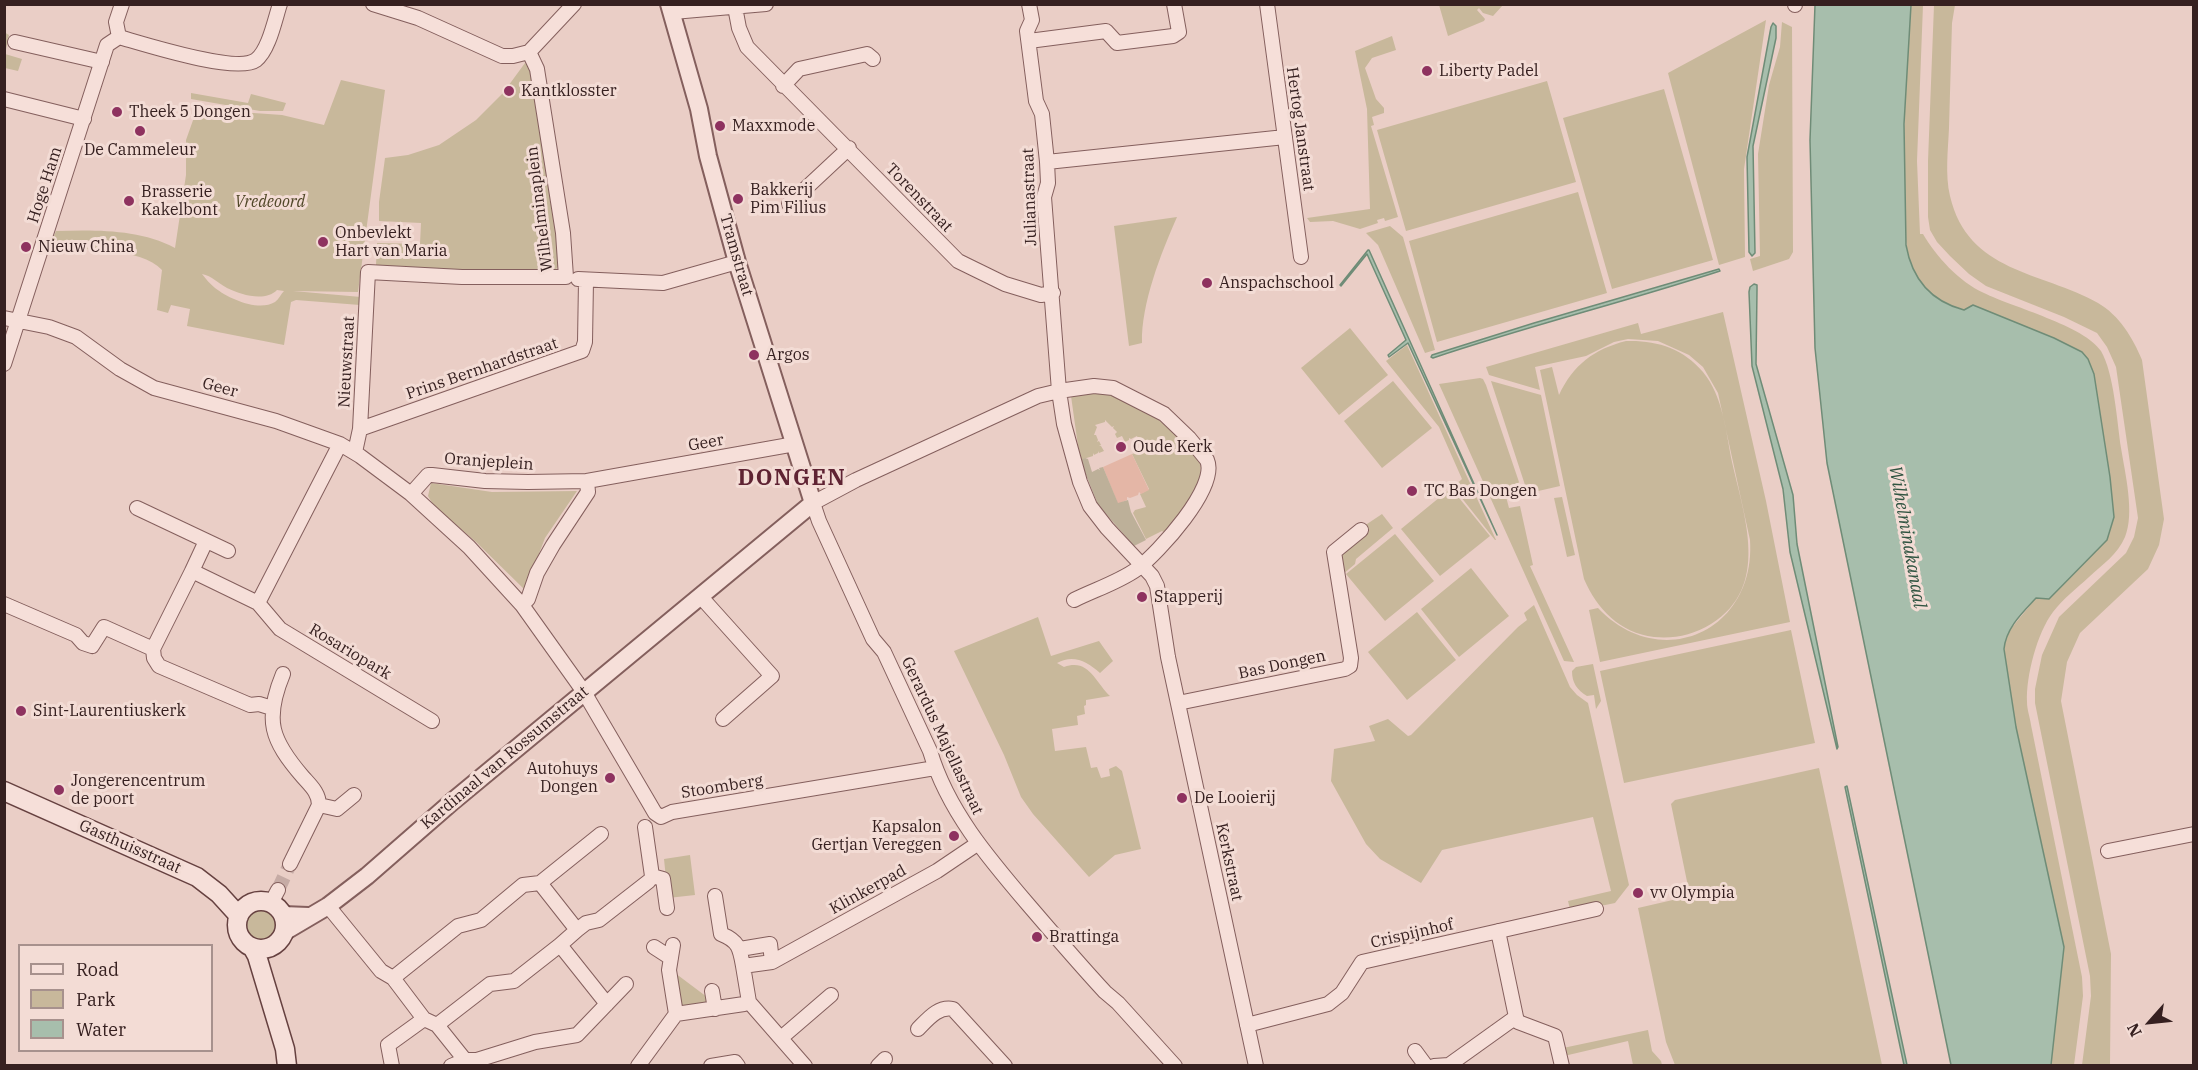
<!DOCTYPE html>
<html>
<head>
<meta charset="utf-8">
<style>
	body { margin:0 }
	#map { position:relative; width:2198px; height:1070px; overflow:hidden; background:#eacec6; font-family:"IBM Plex Serif",serif }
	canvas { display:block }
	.frame { position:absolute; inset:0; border:6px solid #362020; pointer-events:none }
	.legend { position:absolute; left:18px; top:944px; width:195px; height:108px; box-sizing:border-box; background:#f3dcd5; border:2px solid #a7918d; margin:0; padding:8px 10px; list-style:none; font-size:18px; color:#362020 }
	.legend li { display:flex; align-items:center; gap:12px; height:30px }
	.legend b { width:30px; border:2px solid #a7918d }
	.north { position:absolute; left:2120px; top:992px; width:60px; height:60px; -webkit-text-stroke:4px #f3dcd5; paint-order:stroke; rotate:243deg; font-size:16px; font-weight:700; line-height:24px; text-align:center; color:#362020 }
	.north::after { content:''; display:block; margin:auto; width:21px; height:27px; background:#362020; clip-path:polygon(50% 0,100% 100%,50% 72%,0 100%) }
</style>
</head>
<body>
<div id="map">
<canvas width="2198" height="1070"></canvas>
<div class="frame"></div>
<ul class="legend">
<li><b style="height:8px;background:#f6dfd9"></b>Road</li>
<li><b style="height:16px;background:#c8b89b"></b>Park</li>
<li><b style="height:16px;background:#a7beac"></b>Water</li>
</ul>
<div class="north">N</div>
</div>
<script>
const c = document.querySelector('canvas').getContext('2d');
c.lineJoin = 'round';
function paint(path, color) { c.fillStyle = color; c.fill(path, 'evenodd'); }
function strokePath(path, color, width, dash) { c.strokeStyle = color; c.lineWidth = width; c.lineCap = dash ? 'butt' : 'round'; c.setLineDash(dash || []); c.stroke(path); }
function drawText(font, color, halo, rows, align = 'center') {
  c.font = font + ' "IBM Plex Serif",serif'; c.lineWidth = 6; c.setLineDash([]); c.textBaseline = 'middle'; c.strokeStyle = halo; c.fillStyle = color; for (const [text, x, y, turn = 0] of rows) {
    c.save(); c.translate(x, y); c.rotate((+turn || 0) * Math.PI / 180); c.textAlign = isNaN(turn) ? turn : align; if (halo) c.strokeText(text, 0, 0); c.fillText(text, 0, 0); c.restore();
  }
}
paint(new Path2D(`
	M 1439,5 L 1439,4 L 1503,5 L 1493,16 L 1483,13 L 1479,8 L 1477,10 L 1485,19 L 1484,21 L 1448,36 Z
	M 1911,5 L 1923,5 L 1917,161 L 1920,234 L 1923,234 C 1936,256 1959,282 1984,293 C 2012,307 2085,326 2101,351 C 2114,373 2117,421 2121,448 C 2125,473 2135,513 2125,537 C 2118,554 2102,565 2089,577 C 2077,588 2063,599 2053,612 C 2037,633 2026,676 2027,702 C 2027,710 2030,717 2031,725 L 2082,977 L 2083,996 L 2074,1065 L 2051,1065 L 2064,947 L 2016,727 L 2004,649 L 2005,636 L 2036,598 L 2049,599 L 2107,540 L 2054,338 L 1973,305 L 1964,310 C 1945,305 1922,291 1914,273 C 1904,252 1906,228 1905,206 C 1902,139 1906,71 1911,5 Z
	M 1934,5 L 1955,5 L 1952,23 C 1951,58 1950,93 1949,128 C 1948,150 1945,175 1950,196 C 1968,273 2041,271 2098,303 C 2119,315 2133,338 2142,360 L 2164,519 L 2159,545 L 2148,569 L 2080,633 L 2067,662 L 2061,701 L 2111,954 L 2110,1065 L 2082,1065 L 2091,996 L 2090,976 L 2039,723 L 2035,703 L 2035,689 L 2042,655 L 2059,617 L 2126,553 L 2134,537 L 2138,518 L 2116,367 L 2107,347 L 2097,333 L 2064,317 L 1986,286 L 1969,274 L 1950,256 L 1937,242 L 1930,230 L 1928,217 L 1928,161 Z
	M 1766,20 L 1744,169 L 1745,257 L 1719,265 L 1668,73 Z
	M 1782,22 L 1792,27 L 1793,252 L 1789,259 L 1753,271 L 1750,259 L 1760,256 L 1758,154 L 1769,85 L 1780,47 Z
	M 4,32 L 9,35 L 5,54 L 22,59 L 18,71 L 5,68 Z
	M 1392,36 L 1396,50 L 1372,58 L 1365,68 L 1376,99 L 1384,108 L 1384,113 L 1372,117 L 1374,125 L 1371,126 L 1398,217 L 1385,221 L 1384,218 L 1377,220 L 1378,223 L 1360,229 L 1333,221 L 1310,222 L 1307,218 L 1370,209 L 1367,109 L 1355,51 Z
	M 525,63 L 532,68 L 560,263 L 555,271 L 458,270 L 378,267 L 376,265 L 377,243 L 420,244 L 421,223 L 379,221 L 379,202 L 385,158 L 408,155 L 439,145 L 476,120 L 503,93 Z
	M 341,80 L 385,90 L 358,292 L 293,291 L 361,297 L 360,305 L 296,300 L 291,302 L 284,345 L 187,326 L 190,309 L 171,305 L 168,313 L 157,310 L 162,270 C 141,247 79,249 49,248 L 56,231 C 96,230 139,229 175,248 L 186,175 L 186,140 L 197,109 L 282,115 L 324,125 ZM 202,274 C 212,276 218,283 227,288 C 241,295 265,302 277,290 L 284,291 C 281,294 279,299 275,302 C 259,312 229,299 215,288 C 210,284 206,279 202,274 Z
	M 1547,81 L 1576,182 L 1406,231 L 1377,130 Z
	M 1664,89 L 1713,260 L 1612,289 L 1563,118 Z
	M 191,93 L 248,103 L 251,94 L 286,103 L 283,111 L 260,111 L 191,99 Z
	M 1578,192 L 1607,293 L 1437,342 L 1409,241 Z
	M 1177,217 C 1161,253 1141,304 1142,343 L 1129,346 L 1114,226 Z
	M 1390,226 L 1403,237 L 1435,350 L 1425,353 L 1378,245 L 1366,233 Z
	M 1723,312 L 1766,501 L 1790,622 L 1600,662 L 1589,610 L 1598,608 C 1661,674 1756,631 1750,540 L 1718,393 L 1703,367 L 1689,355 L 1658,341 L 1628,339 L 1614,342 L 1586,356 L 1535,367 L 1540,390 L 1489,375 L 1486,367 L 1638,323 L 1641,334 Z
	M 1350,328 L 1388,375 L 1339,415 L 1301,368 Z
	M 1626,341 C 1656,340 1683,348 1703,372 C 1723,396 1726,432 1732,462 C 1744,516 1771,587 1711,624 C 1693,635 1674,639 1654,637 C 1620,633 1597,609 1584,579 L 1540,370 L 1552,367 L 1559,395 C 1573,365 1594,349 1626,341 Z
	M 1407,345 L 1496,540 L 1495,540 L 1453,487 L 1462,479 L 1439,427 L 1386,361 Z
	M 1480,378 L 1483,379 L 1486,385 L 1519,482 L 1517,485 L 1504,489 L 1509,508 L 1520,506 L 1533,565 L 1530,566 L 1574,662 L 1564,661 L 1439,384 Z
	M 1393,381 L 1432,428 L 1382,468 L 1344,421 Z
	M 1491,381 L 1541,395 L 1560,486 L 1534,492 L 1525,485 Z
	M 1088,392 L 1119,395 L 1158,413 L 1200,461 C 1205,487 1182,514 1170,536 L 1162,531 L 1146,539 L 1133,513 L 1135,510 L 1146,507 L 1140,494 L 1149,489 L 1133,456 L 1132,454 L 1135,453 L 1137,454 L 1137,452 L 1143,450 L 1137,436 L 1131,439 L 1129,438 L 1129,440 L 1125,442 L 1122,436 L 1117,438 L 1115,434 L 1117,432 L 1113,428 L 1114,426 L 1112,427 L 1105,420 L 1105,422 L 1095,425 L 1097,427 L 1094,435 L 1096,435 L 1098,440 L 1097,442 L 1099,441 L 1101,445 L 1099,446 L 1101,446 L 1104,451 L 1099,453 L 1098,451 L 1098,453 L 1094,455 L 1093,453 L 1093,456 L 1080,460 L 1071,396 Z
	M 431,483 L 492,492 L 577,491 L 545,538 L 525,590 L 476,542 L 434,506 L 428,496 Z
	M 1451,488 L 1490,536 L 1440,576 L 1401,529 Z
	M 1562,497 L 1575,555 L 1567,557 L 1554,498 Z
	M 1382,514 L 1393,528 L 1356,559 L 1355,564 L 1342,575 L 1339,552 L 1364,526 Z
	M 1395,534 L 1434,581 L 1385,621 L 1346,574 Z
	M 1471,568 L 1509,616 L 1459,657 L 1421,609 Z
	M 1534,605 L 1570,687 L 1577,695 L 1588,703 L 1629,885 L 1615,903 L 1586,909 L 1570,909 L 1568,901 L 1611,891 L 1593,817 L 1442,850 L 1421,883 L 1380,859 L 1366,844 L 1331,781 L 1334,749 L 1375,741 L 1369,726 L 1388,719 L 1408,736 L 1411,735 L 1518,627 L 1527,620 L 1524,613 Z
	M 1417,612 L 1456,660 L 1407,700 L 1368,652 Z
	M 1038,617 L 1051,656 L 1099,641 L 1113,661 L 1100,673 C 1087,662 1074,654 1057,663 L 1064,667 C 1089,658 1095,682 1110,696 L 1086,700 L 1086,705 L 1084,706 L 1085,714 L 1077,716 L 1078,725 L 1052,729 L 1055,751 L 1086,747 L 1091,768 L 1097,767 L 1101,778 L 1110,776 L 1109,769 L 1116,766 L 1122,771 L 1141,849 L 1115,855 L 1089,877 L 1033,814 L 1021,797 L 1004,755 L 954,651 Z
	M 1791,630 L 1815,743 L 1624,783 L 1600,671 Z
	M 1593,664 L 1601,701 L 1596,709 L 1594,695 L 1587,696 C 1577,690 1572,683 1572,671 L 1576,667 Z
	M 1819,768 L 1882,1065 L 1675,1065 L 1666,1042 L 1638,908 L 1690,896 L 1671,804 L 1675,800 Z
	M 690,855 L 695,895 L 668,898 L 664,859 Z
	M247 925a14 14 0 1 1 28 0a14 14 0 1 1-28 0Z
	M 675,973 L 711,1000 L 712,1006 L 679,1010 Z
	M 1648,1030 L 1652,1051 L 1661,1061 L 1662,1065 L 1633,1065 L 1628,1041 L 1564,1056 L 1563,1048 Z`), '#c8b89b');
paint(new Path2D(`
	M 1132,454 L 1149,490 L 1141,494 L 1139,492 L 1138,495 L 1130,498 L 1127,497 L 1127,500 L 1118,504 L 1103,467 Z`), '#e4b6a6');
paint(new Path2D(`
	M 1085,458 L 1088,459 L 1092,472 L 1098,469 L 1100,470 L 1099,468 L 1103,467 L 1118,503 L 1128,500 L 1131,512 L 1146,540 L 1134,546 L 1098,505 L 1080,460 Z`), '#bdb099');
const water = new Path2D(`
	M 1815,5 L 1911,5 L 1904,124 L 1906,245 C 1912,279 1930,301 1964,310 L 1973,305 L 2054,338 L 2082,352 L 2088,359 L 2094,374 L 2110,477 L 2114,517 L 2107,540 L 2049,599 L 2036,598 C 2022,613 2006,628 2004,649 L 2016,727 L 2064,947 L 2051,1065 L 1951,1065 L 1827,463 L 1815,348 L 1814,306 L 1810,140 Z
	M 1773,23 L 1776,26 L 1776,38 L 1753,146 L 1755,253 L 1752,256 L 1749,252 L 1747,157 L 1771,27 Z
	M 1368,250 L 1369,250 L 1497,535 L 1408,343 L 1389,357 L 1388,355 L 1406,340 L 1367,254 L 1341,286 L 1340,285 Z
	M 1719,269 L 1720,271 C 1625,302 1528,326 1433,358 L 1431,357 L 1432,355 L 1534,323 Z
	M 1754,284 L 1757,285 L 1757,290 L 1756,364 L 1793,495 L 1797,544 L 1838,747 L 1837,749 L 1790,552 L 1783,489 L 1752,366 L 1749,292 L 1750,287 Z
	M 1847,786 L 1907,1065 L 1904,1065 L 1845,787 Z`);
paint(water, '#a7beac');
strokePath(water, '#6f8c77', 1.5);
strokePath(new Path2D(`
	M 278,890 L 290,864`), '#c6aba5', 14, [14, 7]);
const minor = new Path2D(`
	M 373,4 L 418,18 L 502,56 L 513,56 L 529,52
	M 1029,4 L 1032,20 L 1027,31 L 1036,101 L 1042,114 L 1047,162 L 1048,183 L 1044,197 L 1059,391 L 1064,424 L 1080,482 L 1090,506 L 1107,528 L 1152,576 L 1157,586 L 1168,657 L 1256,1066
	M 1267,4 L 1301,257
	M 1795,4 L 1795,5
	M 735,7 L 739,28 L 747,47 L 958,261 L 1005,284 L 1041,295 L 1053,293
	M 673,12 L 766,4
	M 119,37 C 144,44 237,74 256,60 C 269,50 275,19 280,4
	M 119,37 L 116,22 L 122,4
	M 1029,41 L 1106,31 L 1117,43 L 1173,36 L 1179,32 L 1174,4
	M 15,42 L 102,62
	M 783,86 L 799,69 L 867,54 L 873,59
	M 4,99 L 84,119
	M 1047,162 L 1285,137
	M 789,204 L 849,148
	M 578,279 L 663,283 L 737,262
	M 4,318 L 49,327 L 76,337 L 120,369 L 154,388 L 276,421 L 340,444 L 360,456 L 411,494 L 469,547 L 522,605 L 584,692 L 648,801 L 655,813 L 661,817 L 672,812 L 935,768
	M 4,364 L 107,45 L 119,37
	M 360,429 L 582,351 L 585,342 L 586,281
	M 355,452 L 360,429 L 368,272 L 462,277 L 566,277 L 563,233 L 537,69 L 529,52 L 574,4
	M 587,481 L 795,444
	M 411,494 L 428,475 L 432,475 L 485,481 L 528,482 L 587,481 L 588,492 L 553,545 L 537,573 L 528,599 L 522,605
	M 137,508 L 228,551
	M 192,571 L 206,541
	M 701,597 L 772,676 L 723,719
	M 1074,600 C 1094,590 1119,582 1137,569 C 1158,553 1219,487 1207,460 L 1189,438 L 1164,414 L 1113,388 L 1094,386 L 1059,391 L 1038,396 L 856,480 L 813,503 L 819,521 L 873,639 L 884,652 L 930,751 C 948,812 991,861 1032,909 C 1056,937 1080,965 1105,992 L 1118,1003 L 1175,1066
	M 258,603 L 340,444
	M 4,604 L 76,635 L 83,643 L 92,646 L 104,627 L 153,649
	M 283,674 C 264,720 271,740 303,777 C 311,786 319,793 319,805 L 290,864
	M 1178,703 L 1345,669 L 1350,666 L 1351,658 L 1334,552 L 1361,530
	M 272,708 L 259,704 L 250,705 L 159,666 L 154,658 L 153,649 L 192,571 L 258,603 L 280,629 L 432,721
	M 319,805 L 337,809 L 354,795
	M 645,827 L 652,876 L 663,879 L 667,908
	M 2108,851 L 2194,834
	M 540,883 L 577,930 L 560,945 L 607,1004
	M 715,896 L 721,934 C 739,941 740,949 743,966
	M 271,903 L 278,890
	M 328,906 L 381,971 L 393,978
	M 577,930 L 586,923 L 599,920 L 649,881
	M 673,945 L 669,970 L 676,1014 L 744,1004 L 749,1002
	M 654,947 L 671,958
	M 740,949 L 770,944 L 772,962
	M 712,991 L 715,1009
	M 749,1002 L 743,966 L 772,962 L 937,871 L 977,844
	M 749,1002 L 805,1066
	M 1516,1017 L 1518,1022 L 1555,1036 L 1562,1066
	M 424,1019 L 437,1025 L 465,1060 L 477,1060 L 535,1042 L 577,1035 L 626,984
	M 437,1025 L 490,984 L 514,981 L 560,945
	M 1247,1025 L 1328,1004 L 1342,993 L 1362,962 L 1596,909
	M 918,1029 C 928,1019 938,1006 953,1009 L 1005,1066
	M 781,1038 L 831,995
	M 1415,1051 L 1426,1066
	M 392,1066 L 388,1045 L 424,1019 L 393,978 L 458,926 L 481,920 L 523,885 L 540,883 L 601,834
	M 451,1066 L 465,1060
	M 638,1066 L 676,1014
	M 711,1066 L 735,1062 L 738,1066
	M 878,1066 L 885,1059
	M 1434,1066 L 1449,1065 L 1516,1017 L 1498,931`);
const tertiary = new Path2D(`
	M 283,915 L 308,916
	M 284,932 L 328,906 L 367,876 L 453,801 L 813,503 L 737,262 L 708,156 L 699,109 L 669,4`);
const secondary = new Path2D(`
	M 4,791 L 197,877 L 219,894 L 239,916
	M237 925a24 24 0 1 1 48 0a24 24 0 1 1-48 0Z
	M 252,947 L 257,956 L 285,1049 L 287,1066`);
strokePath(minor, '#845f5d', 16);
strokePath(tertiary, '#845f5d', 20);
strokePath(secondary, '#664140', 21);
strokePath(minor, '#f6dfd9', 14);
strokePath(tertiary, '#f6dfd9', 16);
strokePath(secondary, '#f6dfd9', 18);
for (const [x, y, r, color] of [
	[1427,71,6,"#8e325f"],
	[509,91,6,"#8e325f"],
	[117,112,6,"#8e325f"],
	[720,126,6,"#8e325f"],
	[140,131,6,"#8e325f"],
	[738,199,6,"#8e325f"],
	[129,201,6,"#8e325f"],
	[323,242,6,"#8e325f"],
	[26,247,6,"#8e325f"],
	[1207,283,6,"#8e325f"],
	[754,355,6,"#8e325f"],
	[1121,447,6,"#8e325f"],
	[1412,491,6,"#8e325f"],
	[1142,597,6,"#8e325f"],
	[21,711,6,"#8e325f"],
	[610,778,6,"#8e325f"],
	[59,790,6,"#8e325f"],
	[1182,798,6,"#8e325f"],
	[954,836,6,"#8e325f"],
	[1638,893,6,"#8e325f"],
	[1037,937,6,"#8e325f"]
]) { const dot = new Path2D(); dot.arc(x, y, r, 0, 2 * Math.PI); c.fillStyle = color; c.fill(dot); strokePath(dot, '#f3dcd5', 2); }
drawText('16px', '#362020', '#f3dcd5', [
	["Liberty Padel",1439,71],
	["Kantklosster",521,91],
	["Theek 5 Dongen",129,112],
	["Maxxmode",732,126],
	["De Cammeleur",140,150,"center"],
	["Bakkerij",750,190],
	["Pim Filius",750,208],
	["Brasserie",141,192],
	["Kakelbont",141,210],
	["Onbevlekt",335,233],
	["Hart van Maria",335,251],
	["Nieuw China",38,247],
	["Anspachschool",1219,283],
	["Argos",766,355],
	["Oude Kerk",1133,447],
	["TC Bas Dongen",1424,491],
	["Stapperij",1154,597],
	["Sint-Laurentiuskerk",33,711],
	["Autohuys",598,769,"right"],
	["Dongen",598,787,"right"],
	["Jongerencentrum",71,781],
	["de poort",71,799],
	["De Looierij",1194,798],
	["Kapsalon",942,827,"right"],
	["Gertjan Vereggen",942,845,"right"],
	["vv Olympia",1650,893],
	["Brattinga",1049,937]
], 'left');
drawText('16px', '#362020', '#f3dcd5', [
	["Hertog Janstraat",1300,129,82],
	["Hoge Ham",45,185,-72],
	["Julianastraat",1030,197,-92],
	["Torenstraat",919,198,46],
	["Wilhelminaplein",540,209,-97],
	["Tramstraat",736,255,74],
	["Nieuwstraat",347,362,-87],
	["Prins Bernhardstraat",482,369,-19],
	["Geer",220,388,15],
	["Geer",706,443,-10],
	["Oranjeplein",489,462,4],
	["Rosariopark",350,652,31],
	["Bas Dongen",1282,665,-12],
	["Gerardus Majellastraat",942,736,65],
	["Kardinaal van Rossumstraat",505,758,-40],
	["Stoomberg",722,787,-9],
	["Gasthuisstraat",130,847,24],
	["Kerkstraat",1229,862,78],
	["Klinkerpad",868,890,-29],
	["Crispijnhof",1412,934,-13]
]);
drawText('italic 16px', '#504728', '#f3dcd5', [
	["Vredeoord",270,202]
]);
drawText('italic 18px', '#305441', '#f3dcd5', [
	["Wilhelminakanaal",1907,537,80]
]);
c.letterSpacing = '1.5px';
drawText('bold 22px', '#5f2333', '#f3dcd5', [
	["DONGEN",792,479]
]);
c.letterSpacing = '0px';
</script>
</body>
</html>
